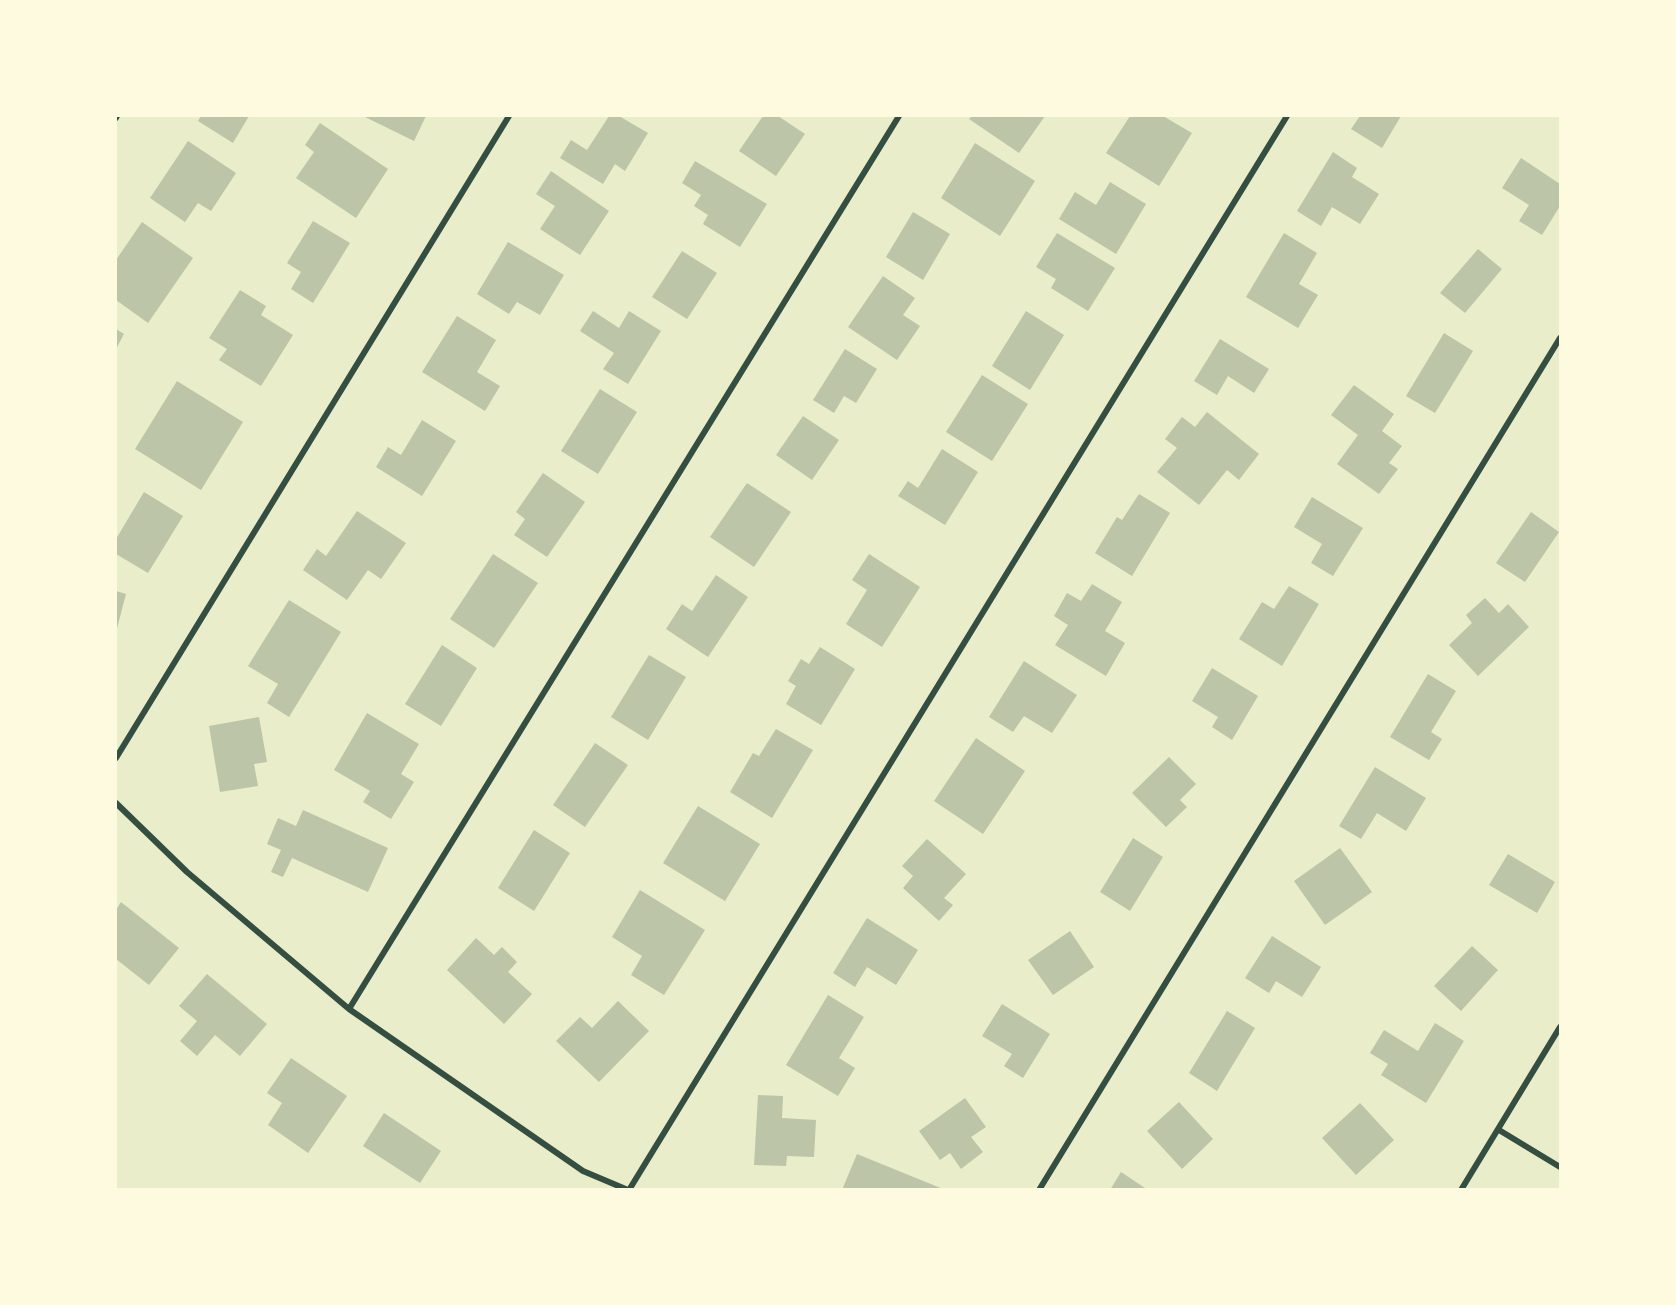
<!DOCTYPE html>
<html>
<head>
<meta charset="utf-8">
<style>
	body { margin:0 }
	#map { position:relative; width:1676px; height:1305px; overflow:hidden; background:#e9edc9; font-family:Arial,sans-serif }
	canvas { display:block }
	.frame { position:absolute; inset:0; border:117px solid #fefae0; pointer-events:none }
</style>
</head>
<body>
<div id="map">
<canvas width="1676" height="1305"></canvas>
<div class="frame"></div>
</div>
<script>
const c = document.querySelector('canvas').getContext('2d');
c.lineJoin = 'round';
function paint(path, color) { c.fillStyle = color; c.fill(path, 'evenodd'); }
function strokePath(path, color, width, dash) { c.strokeStyle = color; c.lineWidth = width; c.lineCap = dash ? 'butt' : 'round'; c.setLineDash(dash || []); c.stroke(path); }
paint(new Path2D(`
	M 201,116 L 249,116 L 233,143 L 198,121 Z
	M 363,116 L 426,116 L 414,141 Z
	M 609,116 L 619,116 L 648,133 L 625,171 L 615,164 L 603,184 L 560,158 L 571,140 L 587,150 Z
	M 763,116 L 778,116 L 805,134 L 776,176 L 739,151 Z
	M 972,116 L 1045,116 L 1019,153 L 969,119 Z
	M 1130,116 L 1163,116 L 1192,133 L 1159,186 L 1106,153 Z
	M 1360,116 L 1401,116 L 1382,148 L 1351,129 Z
	M 320,123 L 388,169 L 356,218 L 296,178 L 314,152 L 305,145 Z
	M 188,141 L 236,173 L 211,211 L 198,203 L 185,222 L 150,198 Z
	M 975,143 L 1035,181 L 1000,236 L 941,198 Z
	M 1333,152 L 1357,168 L 1352,177 L 1379,194 L 1360,224 L 1332,207 L 1321,226 L 1297,211 Z
	M 1521,158 L 1560,184 L 1560,206 L 1542,235 L 1519,221 L 1529,205 L 1502,188 Z
	M 695,161 L 767,204 L 740,247 L 703,224 L 708,215 L 694,206 L 701,195 L 682,183 Z
	M 551,171 L 609,211 L 580,255 L 540,229 L 555,206 L 536,194 Z
	M 1110,182 L 1146,204 L 1116,254 L 1059,219 L 1075,192 L 1096,205 Z
	M 913,212 L 950,234 L 923,280 L 886,257 Z
	M 313,221 L 350,243 L 313,303 L 291,289 L 301,272 L 287,263 Z
	M 142,222 L 193,258 L 148,323 L 116,300 L 116,260 Z
	M 1057,233 L 1115,268 L 1088,311 L 1051,288 L 1056,279 L 1036,267 Z
	M 1284,233 L 1317,253 L 1299,284 L 1318,295 L 1298,328 L 1246,297 Z
	M 508,242 L 564,275 L 540,315 L 517,302 L 509,314 L 477,294 Z
	M 1478,249 L 1502,269 L 1465,313 L 1440,293 Z
	M 682,251 L 717,273 L 687,319 L 652,297 Z
	M 883,276 L 915,298 L 903,315 L 920,326 L 897,360 L 848,327 Z
	M 240,290 L 266,306 L 261,315 L 293,335 L 261,386 L 219,360 L 227,349 L 209,338 Z
	M 593,311 L 619,328 L 629,311 L 661,331 L 628,384 L 603,369 L 614,353 L 580,331 Z
	M 1026,311 L 1064,335 L 1030,390 L 992,366 Z
	M 457,316 L 496,340 L 477,372 L 500,386 L 485,411 L 422,372 Z
	M 116,329 L 124,334 L 116,349 Z
	M 1444,333 L 1473,351 L 1435,413 L 1406,396 Z
	M 1220,339 L 1269,369 L 1254,393 L 1228,376 L 1217,395 L 1194,381 Z
	M 845,349 L 877,369 L 856,403 L 844,396 L 834,413 L 813,400 Z
	M 982,375 L 1028,404 L 992,461 L 946,432 Z
	M 177,381 L 243,422 L 201,490 L 135,449 Z
	M 1354,385 L 1394,414 L 1382,431 L 1402,446 L 1389,463 L 1398,469 L 1379,494 L 1337,464 L 1358,435 L 1331,415 Z
	M 600,389 L 637,412 L 598,474 L 561,451 Z
	M 1207,412 L 1259,454 L 1239,480 L 1227,470 L 1199,505 L 1157,472 L 1177,448 L 1165,439 L 1182,417 L 1195,427 Z
	M 803,416 L 839,440 L 812,480 L 776,455 Z
	M 422,420 L 456,441 L 422,496 L 376,467 L 388,447 L 401,455 Z
	M 942,449 L 978,472 L 945,525 L 898,496 L 908,481 L 918,488 Z
	M 543,473 L 585,502 L 547,557 L 514,535 L 525,519 L 516,512 Z
	M 747,483 L 791,512 L 754,567 L 710,537 Z
	M 144,492 L 183,516 L 148,573 L 116,554 L 116,539 Z
	M 1139,494 L 1170,513 L 1132,576 L 1095,553 L 1117,517 L 1122,520 Z
	M 1312,497 L 1363,528 L 1333,576 L 1311,563 L 1322,544 L 1294,527 Z
	M 357,511 L 406,543 L 381,579 L 368,570 L 347,600 L 303,570 L 317,549 L 326,556 Z
	M 1531,512 L 1559,532 L 1525,582 L 1496,563 Z
	M 493,554 L 538,583 L 494,648 L 450,619 Z
	M 869,554 L 920,587 L 882,647 L 846,624 L 867,590 L 852,580 Z
	M 716,575 L 748,597 L 708,657 L 666,629 L 682,604 L 692,611 Z
	M 1092,584 L 1122,602 L 1105,631 L 1125,643 L 1106,676 L 1055,645 L 1068,625 L 1054,616 L 1067,593 L 1081,601 Z
	M 1289,586 L 1319,604 L 1282,666 L 1239,639 L 1262,602 L 1274,609 Z
	M 116,591 L 126,594 L 116,632 Z
	M 1485,598 L 1499,613 L 1508,604 L 1529,627 L 1478,676 L 1449,645 L 1472,623 L 1466,615 Z
	M 289,600 L 341,632 L 289,717 L 267,703 L 278,684 L 248,666 Z
	M 442,645 L 477,668 L 441,726 L 405,704 Z
	M 820,647 L 855,669 L 821,725 L 786,704 L 796,686 L 788,681 L 801,659 L 809,664 Z
	M 649,655 L 686,677 L 648,740 L 611,717 Z
	M 1024,661 L 1077,695 L 1052,733 L 1024,716 L 1013,732 L 989,717 Z
	M 1212,668 L 1258,696 L 1232,740 L 1212,727 L 1218,717 L 1192,701 Z
	M 1428,674 L 1456,691 L 1431,732 L 1442,739 L 1429,760 L 1390,737 Z
	M 367,713 L 419,744 L 401,774 L 414,782 L 391,819 L 363,802 L 370,791 L 334,770 Z
	M 259,717 L 267,762 L 254,764 L 258,786 L 220,792 L 209,726 Z
	M 776,729 L 813,750 L 772,818 L 730,792 L 753,753 L 759,756 Z
	M 976,738 L 1025,771 L 983,834 L 934,801 Z
	M 595,743 L 628,765 L 585,827 L 553,805 Z
	M 1169,757 L 1196,784 L 1180,800 L 1187,807 L 1166,827 L 1132,793 Z
	M 1375,767 L 1426,798 L 1406,831 L 1377,813 L 1361,839 L 1339,826 Z
	M 698,806 L 760,844 L 725,901 L 663,863 Z
	M 303,810 L 388,848 L 368,892 L 292,858 L 283,877 L 271,872 L 281,850 L 267,844 L 278,818 L 296,826 Z
	M 534,830 L 570,853 L 534,911 L 498,888 Z
	M 1133,838 L 1163,857 L 1130,911 L 1100,892 Z
	M 927,839 L 966,874 L 944,898 L 953,905 L 939,921 L 903,888 L 913,876 L 902,866 Z
	M 1340,848 L 1372,892 L 1325,925 L 1294,881 Z
	M 1508,854 L 1555,882 L 1537,913 L 1489,885 Z
	M 640,890 L 705,930 L 664,995 L 631,975 L 642,956 L 612,937 Z
	M 121,902 L 179,948 L 149,985 L 116,959 L 116,910 Z
	M 867,918 L 918,950 L 896,985 L 867,967 L 855,987 L 833,973 Z
	M 1070,931 L 1094,967 L 1053,995 L 1028,960 Z
	M 1272,936 L 1321,967 L 1302,997 L 1276,981 L 1269,993 L 1245,978 Z
	M 476,938 L 494,955 L 502,947 L 517,962 L 508,972 L 532,994 L 504,1024 L 447,970 Z
	M 1472,946 L 1498,970 L 1461,1011 L 1434,986 Z
	M 207,974 L 267,1024 L 240,1056 L 215,1035 L 197,1056 L 180,1041 L 197,1021 L 179,1006 Z
	M 828,995 L 864,1017 L 839,1058 L 855,1068 L 838,1096 L 786,1065 Z
	M 618,1001 L 649,1031 L 599,1082 L 556,1041 L 580,1017 L 592,1028 Z
	M 1002,1004 L 1050,1034 L 1023,1078 L 1004,1066 L 1012,1054 L 982,1036 Z
	M 1227,1011 L 1255,1028 L 1217,1091 L 1189,1073 Z
	M 1435,1023 L 1464,1041 L 1426,1103 L 1381,1075 L 1388,1064 L 1370,1053 L 1384,1030 L 1418,1051 Z
	M 291,1058 L 347,1096 L 308,1153 L 268,1125 L 282,1103 L 267,1093 Z
	M 758,1095 L 783,1096 L 782,1118 L 816,1120 L 814,1157 L 787,1156 L 786,1166 L 754,1165 Z
	M 965,1098 L 986,1127 L 971,1137 L 983,1152 L 961,1169 L 950,1153 L 940,1160 L 919,1131 Z
	M 1179,1102 L 1213,1139 L 1182,1169 L 1147,1131 Z
	M 1360,1103 L 1394,1140 L 1356,1175 L 1322,1138 Z
	M 384,1113 L 441,1151 L 420,1183 L 363,1146 Z
	M 857,1154 L 943,1189 L 943,1190 L 842,1190 Z
	M 1121,1172 L 1148,1190 L 1110,1190 Z`), '#bcc5a7');
strokePath(new Path2D(`
	M 116,118 L 117,116
	M 116,758 L 509,116
	M 116,803 L 187,872 L 349,1009 L 583,1171 L 628,1190
	M 349,1009 L 899,116
	M 1499,1130 L 1560,1167
	M 629,1190 L 1287,116
	M 1039,1190 L 1560,338
	M 1461,1190 L 1560,1027`), '#344e41', 6);
</script>
</body>
</html>
